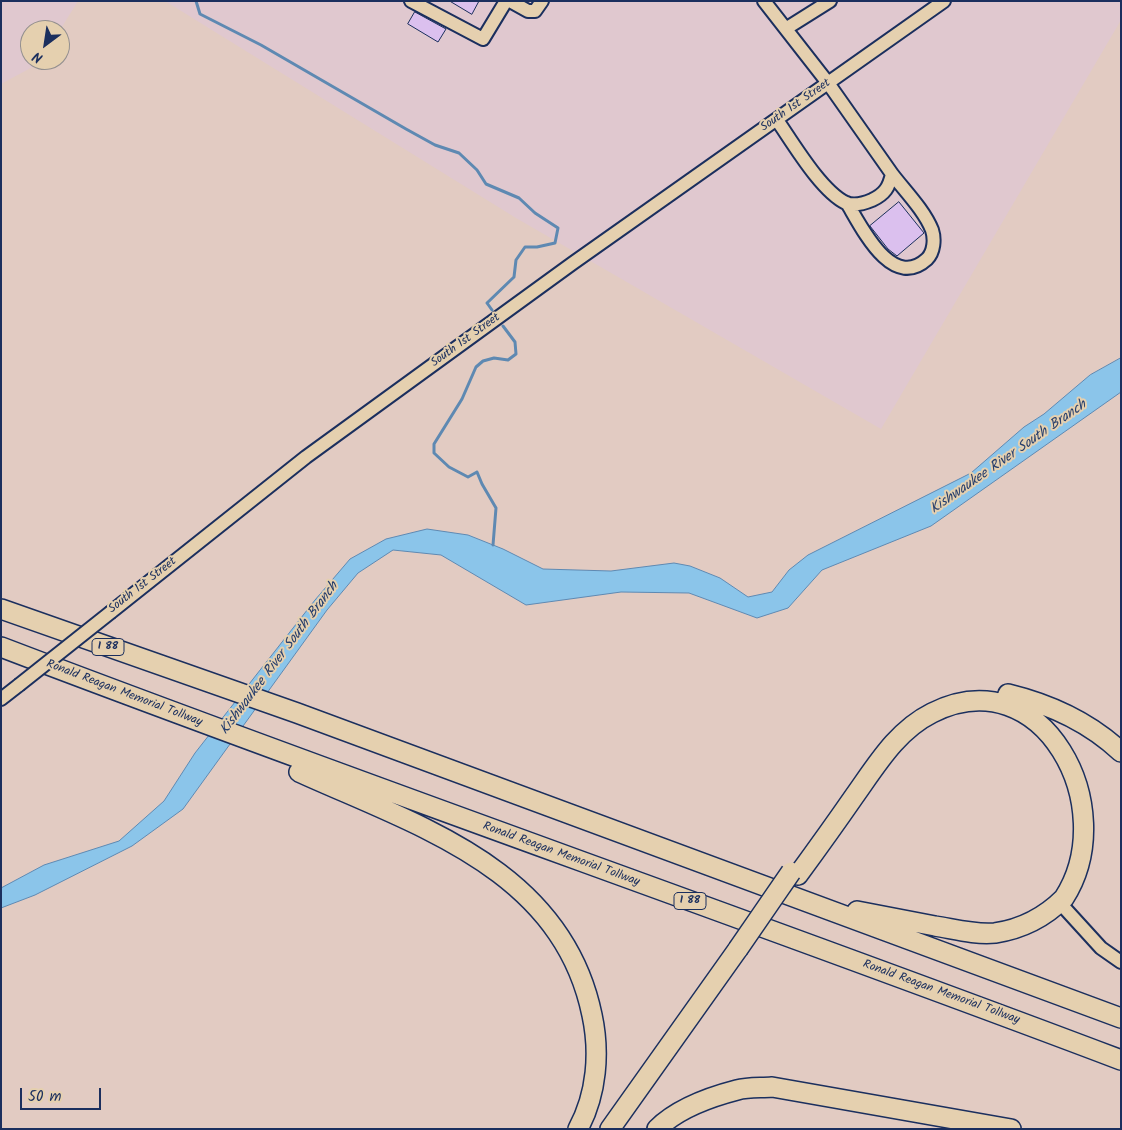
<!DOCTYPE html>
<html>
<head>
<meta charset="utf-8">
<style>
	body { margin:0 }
	#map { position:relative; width:1122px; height:1130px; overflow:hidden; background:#e2cbc2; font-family:Kalam,sans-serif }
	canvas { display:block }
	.frame { position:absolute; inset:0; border:2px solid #1b2f5e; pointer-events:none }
	.north { position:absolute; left:20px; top:20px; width:50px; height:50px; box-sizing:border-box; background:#e5d0af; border:1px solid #94908f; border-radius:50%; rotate:211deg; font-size:14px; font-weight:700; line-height:20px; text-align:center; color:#1b2f5e }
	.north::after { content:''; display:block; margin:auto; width:18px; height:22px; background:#1b2f5e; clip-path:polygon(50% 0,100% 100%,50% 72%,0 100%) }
	.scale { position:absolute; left:20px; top:1088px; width:81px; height:22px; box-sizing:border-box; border:2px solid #1b2f5e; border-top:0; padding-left:6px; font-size:15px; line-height:18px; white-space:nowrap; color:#1b2f5e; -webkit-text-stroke:4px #e5d0af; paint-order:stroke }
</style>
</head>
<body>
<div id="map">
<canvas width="1122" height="1130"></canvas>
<div class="frame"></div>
<div class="north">N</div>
<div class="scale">50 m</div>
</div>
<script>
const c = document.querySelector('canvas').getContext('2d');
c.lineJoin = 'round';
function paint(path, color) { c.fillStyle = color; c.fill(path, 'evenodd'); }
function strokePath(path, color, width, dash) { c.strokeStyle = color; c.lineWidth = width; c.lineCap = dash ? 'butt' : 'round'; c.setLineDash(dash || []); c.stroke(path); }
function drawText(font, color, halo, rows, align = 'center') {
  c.font = font + ' Kalam,sans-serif'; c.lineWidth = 4; c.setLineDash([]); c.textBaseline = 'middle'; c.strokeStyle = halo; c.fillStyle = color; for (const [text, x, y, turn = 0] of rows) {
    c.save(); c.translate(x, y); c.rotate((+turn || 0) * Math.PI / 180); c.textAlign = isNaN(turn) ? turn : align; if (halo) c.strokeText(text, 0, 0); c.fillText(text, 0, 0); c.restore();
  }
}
paint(new Path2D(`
	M 1,1 L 78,1 L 60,30 L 30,30 L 30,60 L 41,60 L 38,64 L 1,84 Z
	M 165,1 L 1121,1 L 1121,20 L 881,429 L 516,218 Z`), '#e0c8cf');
const water = new Path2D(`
	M 1121,358 L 1121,392 L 931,526 L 822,570 L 788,608 L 757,618 L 689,593 L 621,592 L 526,605 L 441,555 L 393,550 L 358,573 L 327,610 L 183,809 L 132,846 L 35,895 L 1,908 L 1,888 L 44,865 L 119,841 L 164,801 L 195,753 L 315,600 L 350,559 L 386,539 L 427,529 L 468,535 L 503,549 L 543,569 L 611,571 L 674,563 L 690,566 L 720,578 L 748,597 L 772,592 L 789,570 L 808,555 L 971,473 L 1024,427 L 1044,414 L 1090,375 Z`);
paint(water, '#8bc5ea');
strokePath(water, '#5e89b2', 1);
strokePath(new Path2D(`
	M 196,1 L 200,14 L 261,45 L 406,129 L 435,145 L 459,153 L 477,170 L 486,184 L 519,198 L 535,213 L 558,228 L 555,243 L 537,247 L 525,247 L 516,260 L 514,277 L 487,303 L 492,310
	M 493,545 L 496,508 L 482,484 L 477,472 L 468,477 L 449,467 L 434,453 L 434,444 L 462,399 L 476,367 L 483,361 L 494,358 L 508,360 L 516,354 L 515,342 L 503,326`), '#5e89b2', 3);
const building = new Path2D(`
	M 450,1 L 479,1 L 472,14 Z
	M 415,12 L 446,29 L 438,42 L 408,24 Z
	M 899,202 L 924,233 L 897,256 L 888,249 L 870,226 Z`);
paint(building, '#dbc0ee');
strokePath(building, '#1b2f5e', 1);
const minor = new Path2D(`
	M 411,1 L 483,39 L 506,1
	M 510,1 L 528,11 L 535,11 L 542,1
	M 764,1 L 828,83 L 892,174 C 889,187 885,194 872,200 C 865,203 854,206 846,203 C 821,191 793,143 777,120
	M 787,28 L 830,1
	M 847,203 C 862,228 892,291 927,259 C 934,252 935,239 932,230 C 924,210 905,191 892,174
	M 111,612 L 306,457 L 573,263 L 944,1
	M 1,699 L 19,685
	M 1060,903 L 1101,948 L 1121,962`);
const highway = new Path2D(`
	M 1,609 L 297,713 L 1121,1018
	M 1,647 C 373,789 749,919 1121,1060
	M 1008,694 C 1049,704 1089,722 1121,752
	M 299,772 C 418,826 562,869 592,1015 C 600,1052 597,1094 578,1129
	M 798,875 C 817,849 835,824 853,798 C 876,766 896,731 932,713 C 1043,657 1122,808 1064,898 C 1045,917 1022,929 995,933 C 975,935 954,929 935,926 C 909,921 883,916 857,911
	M 610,1129 L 738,949
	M 657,1129 C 677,1109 710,1097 737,1090 C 748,1087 761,1088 772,1087 L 1011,1129`);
strokePath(minor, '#1b2f5e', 16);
strokePath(highway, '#1b2f5e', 22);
strokePath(minor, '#e5d0af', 12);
strokePath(highway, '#e5d0af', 19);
const minorBridge = new Path2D(`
	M 19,685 L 111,612`);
const highwayBridge = new Path2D(`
	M 738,949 L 791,872`);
strokePath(minorBridge, '#1b2f5e', 16, []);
strokePath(highwayBridge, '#1b2f5e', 22, []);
strokePath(minorBridge, '#e5d0af', 12);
strokePath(highwayBridge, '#e5d0af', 19);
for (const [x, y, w] of [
	[108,647,32],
	[690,901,32]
]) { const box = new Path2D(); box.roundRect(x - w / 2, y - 8.5, w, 17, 4); c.fillStyle = '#e5d0af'; c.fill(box); strokePath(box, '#1b2f5e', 1); }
drawText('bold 11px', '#1b2f5e', null, [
	["I 88",108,647],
	["I 88",690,901]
]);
drawText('12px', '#1b2f5e', '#e5d0af', [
	["South 1st Street",796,106,-35],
	["South 1st Street",466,341,-36],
	["South 1st Street",143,586,-38],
	["Ronald Reagan Memorial Tollway",124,694,21],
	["Ronald Reagan Memorial Tollway",561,855,20],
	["Ronald Reagan Memorial Tollway",941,993,20]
]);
drawText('italic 14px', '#263e6c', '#e5d0af', [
	["Kishwaukee River South Branch",1009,458,-35],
	["Kishwaukee River South Branch",280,659,-53]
]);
</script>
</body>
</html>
